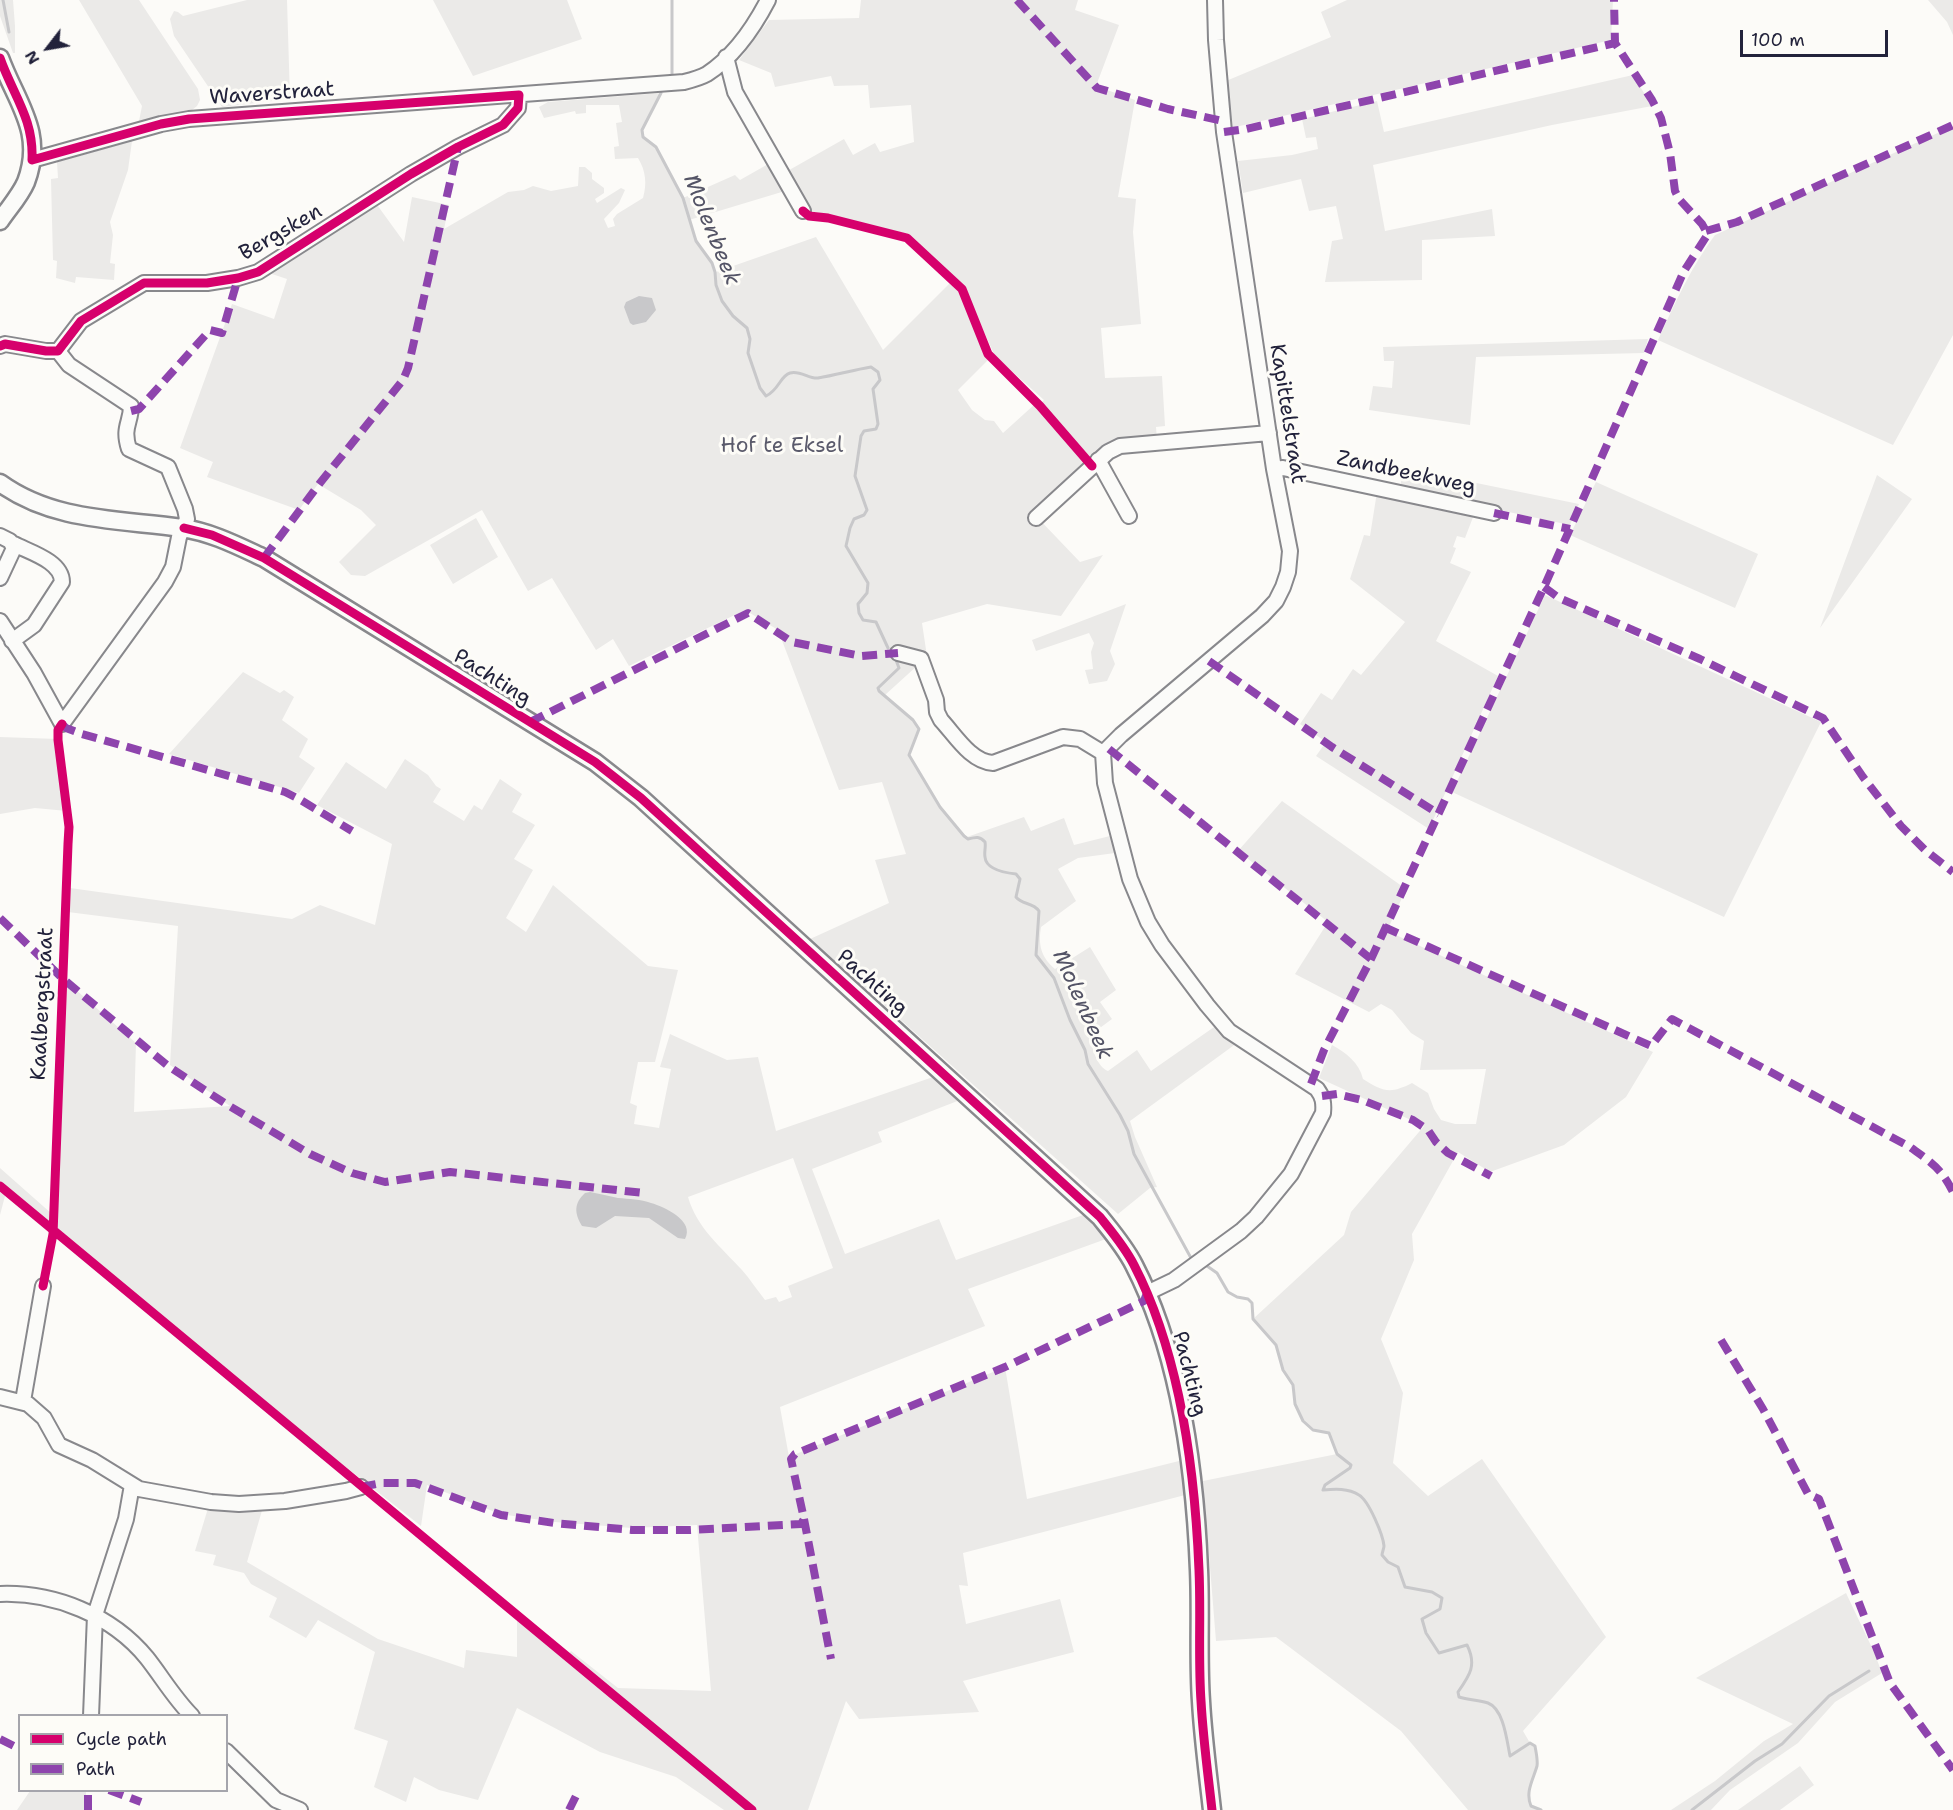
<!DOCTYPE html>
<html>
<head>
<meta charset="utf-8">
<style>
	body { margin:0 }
	#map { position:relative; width:1953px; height:1810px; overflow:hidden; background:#fcfbf8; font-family:"Shantell Sans",sans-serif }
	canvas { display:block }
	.legend { position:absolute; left:18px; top:1714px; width:210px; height:78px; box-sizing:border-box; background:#fdfcf7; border:2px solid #a5a5ac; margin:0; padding:8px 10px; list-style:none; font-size:18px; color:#22223b }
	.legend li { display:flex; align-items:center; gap:12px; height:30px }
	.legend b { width:30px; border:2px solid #a5a5ac }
	.north { position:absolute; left:18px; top:18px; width:60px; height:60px; -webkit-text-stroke:4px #fdfcf7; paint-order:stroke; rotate:239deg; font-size:16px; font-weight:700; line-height:24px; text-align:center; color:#22223b }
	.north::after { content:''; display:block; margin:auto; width:21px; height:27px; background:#22223b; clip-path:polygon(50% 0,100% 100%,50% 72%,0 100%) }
	.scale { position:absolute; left:1740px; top:30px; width:148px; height:27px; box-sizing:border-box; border:3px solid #22223b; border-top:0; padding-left:8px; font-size:18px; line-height:21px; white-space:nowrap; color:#22223b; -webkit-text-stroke:4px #fdfcf7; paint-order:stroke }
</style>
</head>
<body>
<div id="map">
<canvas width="1953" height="1810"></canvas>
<ul class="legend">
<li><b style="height:8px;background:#d6006c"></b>Cycle path</li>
<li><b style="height:8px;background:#8e44ad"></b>Path</li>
</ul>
<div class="north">N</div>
<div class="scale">100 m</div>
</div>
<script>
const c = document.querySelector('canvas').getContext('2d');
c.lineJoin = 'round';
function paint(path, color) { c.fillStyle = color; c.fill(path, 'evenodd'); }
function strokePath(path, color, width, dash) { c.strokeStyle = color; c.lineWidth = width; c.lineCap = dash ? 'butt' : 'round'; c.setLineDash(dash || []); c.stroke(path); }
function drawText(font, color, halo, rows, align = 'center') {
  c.font = font + ' "Shantell Sans",sans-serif'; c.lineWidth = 6; c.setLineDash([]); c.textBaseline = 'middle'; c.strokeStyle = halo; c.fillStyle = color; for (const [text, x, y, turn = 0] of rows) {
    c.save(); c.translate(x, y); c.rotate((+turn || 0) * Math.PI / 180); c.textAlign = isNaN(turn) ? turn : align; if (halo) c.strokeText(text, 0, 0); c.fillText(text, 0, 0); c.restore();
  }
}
paint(new Path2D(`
	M 0,0 L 13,0 L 15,26 L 15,53 L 13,53 L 0,16 Z
	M 79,0 L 139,0 L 198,89 L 200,100 L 197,106 L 192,110 L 139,121 L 142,106 Z
	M 247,0 L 287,0 L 290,99 L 222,107 L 174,36 L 170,19 L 174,11 L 178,12 L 183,16 Z
	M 433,0 L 567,0 L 582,39 L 473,76 Z
	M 861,0 L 1078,0 L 1075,10 L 1119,25 L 1096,86 L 1135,100 L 1118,197 L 1136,199 L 1133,232 L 1141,324 L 1101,328 L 1105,378 L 1162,376 L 1165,426 L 1156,427 L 1157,440 L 1092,459 L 1041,403 L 1044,400 L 995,356 L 964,288 L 908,234 L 806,210 L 784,173 L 844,139 L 853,155 L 875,143 L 880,152 L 914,142 L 911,105 L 870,108 L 868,85 L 834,86 L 831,76 L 775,87 L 771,73 L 739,60 L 769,20 L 859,18 Z
	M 1347,0 L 1613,0 L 1611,40 L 1231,128 L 1226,81 L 1331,37 L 1321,12 Z
	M 1928,0 L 1953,0 L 1953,35 L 1947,22 Z
	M 1633,75 L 1652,106 L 1552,125 L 1373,165 L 1385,231 L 1492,209 L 1495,236 L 1422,240 L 1422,280 L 1325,282 L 1332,241 L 1343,239 L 1336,206 L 1309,211 L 1301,179 L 1243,193 L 1238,161 L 1292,155 L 1318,149 L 1316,137 L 1306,138 L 1302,119 L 1377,101 L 1384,132 Z
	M 661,93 L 642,130 L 643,137 L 656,147 L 683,198 L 735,175 L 740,180 L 770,163 L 785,191 L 689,220 C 695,242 707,252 716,272 L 816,237 L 883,350 L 951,282 L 960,292 L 989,359 L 958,390 L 972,410 L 985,420 L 994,421 L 1003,433 L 1035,404 L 1087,463 L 1035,515 L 1080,562 L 1103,555 L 1061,616 L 987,604 L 922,623 L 928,663 L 918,665 L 885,695 L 913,720 L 919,729 L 909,755 L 940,807 L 967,837 L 1024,817 L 1031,831 L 1064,818 L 1074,845 L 1110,836 L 1115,853 L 1078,858 L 1058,869 L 1076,901 L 1041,927 C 1038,945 1041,957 1055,969 L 1090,947 L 1116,990 L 1100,1002 L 1112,1019 L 1089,1036 C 1093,1048 1096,1066 1108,1071 L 1137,1050 L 1151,1071 L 1217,1025 L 1237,1043 L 1130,1121 L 1135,1137 L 1157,1187 L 1150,1188 L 1118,1214 L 810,939 L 889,903 L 875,860 L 906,854 L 882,782 L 839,790 L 778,630 L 745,610 L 629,666 L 613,639 L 596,650 L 552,578 L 528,591 L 482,510 L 365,576 L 351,575 L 339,562 L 376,525 L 361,510 L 318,484 L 299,510 L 207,477 L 213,462 L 180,448 L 232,304 L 274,319 L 287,279 L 266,272 L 375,202 L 404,242 L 412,197 L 449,205 L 444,229 L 508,192 L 524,190 L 533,186 L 551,191 L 578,186 L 579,167 L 585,167 L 592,173 L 592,179 L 604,188 L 604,193 L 595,199 L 597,203 L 621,188 L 625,190 L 619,203 L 604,219 L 608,228 L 615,226 L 613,219 L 617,214 L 643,198 C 647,184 646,171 638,158 L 615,159 L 614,147 L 619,146 L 616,123 L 622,122 L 619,105 L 586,105 L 586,113 L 576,114 L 575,111 L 544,118 L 539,107 L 548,102 Z
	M 1953,126 L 1953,335 L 1893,445 L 1658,340 C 1675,303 1691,267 1715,235 Z
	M 132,141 L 128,170 L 110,222 L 113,235 L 110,263 L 115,264 L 114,280 L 76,277 L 75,283 L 56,278 L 57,261 L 53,260 L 51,179 L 58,178 L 57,162 Z
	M 1648,339 L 1644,353 L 1476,357 L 1470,425 L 1369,410 L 1373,386 L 1392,388 L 1394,361 L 1384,361 L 1383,347 Z
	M 1403,468 L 1579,504 L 1570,525 L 1400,489 Z
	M 1877,475 L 1912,499 L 1820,628 Z
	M 1596,482 L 1758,554 L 1735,608 L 1570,535 Z
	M 1377,492 L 1475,512 L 1465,538 L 1457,536 L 1453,547 L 1456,548 L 1450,563 L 1471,572 L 1436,641 L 1498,676 L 1429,829 L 1316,756 L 1326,742 L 1300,724 L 1321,693 L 1332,700 L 1353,669 L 1361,675 L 1405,622 L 1350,579 L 1364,535 L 1370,536 Z
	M 476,518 L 498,557 L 453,584 L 430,545 Z
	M 1545,595 L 1821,722 L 1724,917 L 1452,792 Z
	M 1126,604 L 1110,651 L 1115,664 L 1107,681 L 1089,684 L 1085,670 L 1093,669 L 1091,652 L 1094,643 L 1089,633 L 1036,651 L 1032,640 Z
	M 243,672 L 280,693 L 284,690 L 294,697 L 282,720 L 308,739 L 299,757 L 315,768 L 299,793 L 169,754 Z
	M 0,737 L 58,739 L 67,811 L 35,808 L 0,814 Z
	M 405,759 L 428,775 L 436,786 L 441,789 L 433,802 L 464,821 L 474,805 L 482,810 L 500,779 L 522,794 L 512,812 L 535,825 L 514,859 L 533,870 L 506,918 L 526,932 L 553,885 L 648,966 L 678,970 L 655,1062 L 638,1062 L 630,1103 L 637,1106 L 634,1124 L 659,1128 L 671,1069 L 660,1067 L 670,1034 L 727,1060 L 758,1057 L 776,1131 L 936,1076 L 960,1100 L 878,1132 L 882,1142 L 812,1169 L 845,1254 L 939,1219 L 956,1260 L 1083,1215 L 1099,1230 L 1106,1239 L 968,1289 L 985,1326 L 780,1407 L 789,1457 L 1005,1367 L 1027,1499 L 1179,1461 L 1185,1495 L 963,1553 L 968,1586 L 959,1585 L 966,1624 L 1060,1599 L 1074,1652 L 963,1681 L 979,1712 L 859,1719 L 846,1701 L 808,1810 L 724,1810 L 676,1777 L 600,1752 L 517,1708 L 478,1800 L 439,1790 L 414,1777 L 406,1802 L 374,1787 L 388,1741 L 354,1729 L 375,1652 L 318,1620 L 306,1638 L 269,1617 L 277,1598 L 251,1584 L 244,1573 L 213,1565 L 216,1555 L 195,1551 L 209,1505 L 263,1507 L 247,1562 L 378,1639 L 464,1668 L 466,1650 L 517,1657 L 517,1619 L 565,1659 L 571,1651 L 618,1688 L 711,1691 L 697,1525 L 632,1528 L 555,1522 L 500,1514 L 427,1485 L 421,1526 L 328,1453 L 322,1459 L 56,1237 L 66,981 L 136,1043 L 134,1112 L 230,1106 L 170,1065 L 178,926 L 68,912 L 70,888 L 292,919 L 320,905 L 375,925 L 392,844 L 317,805 L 346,762 L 386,789 ZM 793,1158 L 833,1268 L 788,1286 L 792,1297 L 779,1302 L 776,1297 L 765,1300 C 757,1290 750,1279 742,1270 C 721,1247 697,1228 688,1197 Z
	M 1282,801 L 1406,889 L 1387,931 L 1653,1052 L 1626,1097 L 1564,1145 L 1490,1172 L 1458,1152 L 1412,1234 L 1414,1260 L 1381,1339 L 1403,1393 L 1393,1463 L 1428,1496 L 1482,1459 L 1606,1637 L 1523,1731 L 1530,1743 L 1535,1746 C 1536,1752 1538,1760 1537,1766 C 1533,1780 1525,1792 1532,1806 L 1541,1810 L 1468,1810 L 1401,1731 L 1276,1637 L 1216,1641 L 1203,1481 L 1337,1454 L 1329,1433 L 1313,1430 L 1303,1421 L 1295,1404 L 1293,1385 L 1283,1370 L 1276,1345 L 1253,1319 L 1344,1235 L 1351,1212 L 1424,1126 L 1319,1078 L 1332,1045 C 1346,1053 1359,1062 1363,1079 C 1383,1092 1391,1094 1412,1083 L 1428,1093 L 1434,1109 L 1441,1120 L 1455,1124 L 1476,1124 L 1486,1069 L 1420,1070 L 1424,1041 L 1411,1033 L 1392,1010 L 1381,1004 L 1369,1012 L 1295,974 L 1328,922 L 1238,851 Z
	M 0,1168 L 52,1214 L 52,1224 L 10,1189 L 5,1196 L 0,1215 Z
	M 1846,1593 L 1874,1652 L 1882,1673 L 1835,1702 L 1798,1743 L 1730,1790 L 1711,1810 L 1671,1810 L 1715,1781 L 1764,1741 L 1793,1724 L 1696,1678 Z
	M 1800,1766 L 1814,1785 L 1780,1810 L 1738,1810 Z
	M 30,1791 L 86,1791 L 86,1810 L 17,1810 Z`), '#ebeae8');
paint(new Path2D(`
	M 639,296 L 652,298 L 656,310 L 646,322 L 633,325 L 630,323 L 624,307 L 626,302 Z
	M 590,1192 C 600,1194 609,1196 618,1198 C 629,1199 641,1199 651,1203 C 665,1207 695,1221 685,1239 L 678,1238 L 649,1218 L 615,1216 L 596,1228 L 582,1226 C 574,1213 574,1203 585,1193 Z`), '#c8c8ca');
strokePath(new Path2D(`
	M 3,0 L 9,32
	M 672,0 L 672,75
	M 661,93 L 642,130 L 643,137 L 656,147 L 683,198 L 696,241 L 712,263 L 715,272 L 716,285 L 722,301 L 733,316 L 747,328 L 750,339 L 748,353 L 760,388 L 766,396 C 779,390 780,376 790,373 C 800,370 809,379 818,378 C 836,375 853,370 871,367 L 878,372 L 880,380 L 873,389 L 878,424 L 876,429 L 864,431 L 861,436 L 855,476 L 867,510 L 864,515 L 854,519 L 850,528 L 846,546 L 868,583 L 867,593 L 858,604 L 859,613 L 863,620 L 876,622 L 888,648
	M 896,660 L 899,668 L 878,688 L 879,691 L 913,720 L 919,729 L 909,755 L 940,807 L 964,836 L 968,839 C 976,837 980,836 985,842 C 986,847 984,852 985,857 C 986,870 1007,873 1016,874 L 1020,879 L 1016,897 C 1022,905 1033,902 1039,911 L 1036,955 L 1054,978 L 1070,1020 L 1085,1050 L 1088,1064 L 1120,1115 L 1128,1131 L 1134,1154 L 1191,1258
	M 1207,1266 L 1217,1273 L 1228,1292 L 1237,1297 L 1248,1299 L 1252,1303 L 1253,1319 L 1276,1345 L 1283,1370 L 1293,1385 L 1295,1404 L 1303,1421 L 1313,1430 L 1329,1433 L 1337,1454 L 1351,1465 L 1350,1468 L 1325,1485 L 1323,1490 C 1335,1489 1348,1488 1359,1495 C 1369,1501 1383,1535 1384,1546 C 1384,1548 1382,1553 1382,1555 L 1388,1562 L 1398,1567 L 1405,1587 L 1432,1592 L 1442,1598 L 1440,1609 L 1422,1619 L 1426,1633 L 1439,1653 L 1467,1645 C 1477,1665 1470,1675 1458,1692 L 1459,1697 C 1469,1700 1479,1700 1488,1703 C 1504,1709 1507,1742 1510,1756 L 1530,1743 L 1535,1746 C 1536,1752 1538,1760 1537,1766 C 1533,1780 1525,1792 1531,1806 L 1541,1810
	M 1692,1810 L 1755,1761 L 1782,1744 L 1829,1696 L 1869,1671`), '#c8c8ca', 3);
const minor = new Path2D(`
	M 726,57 L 735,92 L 803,211
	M 32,160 L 161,124 L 189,119 L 684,82 C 692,80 700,78 707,74 C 733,57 754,27 768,0
	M 0,346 L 5,344 L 46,351 L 58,351 L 81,321 L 144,283 L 207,283 L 238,278 L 258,272 L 411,174 L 458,147 L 503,125 L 518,108 L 519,95
	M 1098,460 L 1129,516
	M 1274,469 L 1283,468 L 1494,513
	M 1036,518 L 1108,452 L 1120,446 L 1269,433
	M 0,536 L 10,541 L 14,548 L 0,578
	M 0,621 L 34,673 L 62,724 L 165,582 L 173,567 L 179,537 L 187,519 L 185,509 L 168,467 L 129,449 C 122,427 131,423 131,406 L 69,365 L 58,351
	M 12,641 L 34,625 L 62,582 C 62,561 29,552 14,544
	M 898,653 L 921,659 L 936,700 L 937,712 L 941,720 C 955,735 971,762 993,763 L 1063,737 L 1080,739 L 1103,753
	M 1103,753 L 1121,735 L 1262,616 L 1276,601 L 1283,587 L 1288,572 L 1290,551 L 1274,469 L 1224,132 L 1216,40 L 1215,0
	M 1103,753 L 1105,783 L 1130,879 L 1148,922 L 1162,945 L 1207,1005 L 1229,1031 L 1317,1089 C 1323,1097 1324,1103 1323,1113 L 1291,1174 L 1256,1217 L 1241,1231 L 1174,1280 L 1147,1293
	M 0,1397 L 28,1404 L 44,1418 L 59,1445 L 92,1460 L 139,1489 L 211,1502 L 239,1504 L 285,1501 L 346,1491 L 361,1487
	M 23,1401 L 43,1286
	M 0,1594 C 54,1592 112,1615 147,1658 C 162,1677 174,1698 192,1716
	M 91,1716 L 95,1615 L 126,1519 L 132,1485
	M 226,1751 L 276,1800 L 300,1810`);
const major = new Path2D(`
	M 0,58 C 16,102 45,132 26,182 C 20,196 8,209 0,221
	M 0,483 C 54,522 119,519 182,528 C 211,532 238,546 264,558 L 595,762 L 641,798 L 1100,1217 C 1112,1232 1125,1247 1134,1265 C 1180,1354 1195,1471 1199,1570 C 1201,1613 1198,1658 1201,1701 C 1203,1738 1208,1774 1212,1810`);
strokePath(minor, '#88888c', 18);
strokePath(major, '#88888c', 21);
strokePath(minor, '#fbfbf9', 14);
strokePath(major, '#fbfbf9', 16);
strokePath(new Path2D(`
	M 1017,0 L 1097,88 L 1168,109 L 1223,121
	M 1224,132 L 1246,129 L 1615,43
	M 1706,231 L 1737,222 L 1953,125
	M 131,411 L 139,409 L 210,330 L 222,333 L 238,278
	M 1494,513 L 1570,529
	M 264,558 L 320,483 L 403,380 L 408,368 L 458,147
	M 1544,587 L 1559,598 L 1700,659 L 1823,718 L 1863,777 L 1901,826 L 1925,850 L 1953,872
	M 1209,661 L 1332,747 L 1439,814
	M 530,722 L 748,613 L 792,642 L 861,656 L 898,653
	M 62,724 L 66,728 L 82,734 L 285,792 L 299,799 L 352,831
	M 1109,749 L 1371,959
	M 0,918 L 62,978 L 168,1066 L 226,1104 L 310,1154 L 352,1173 L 385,1182 L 450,1172 L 644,1193
	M 1384,927 L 1651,1046 L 1672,1019 L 1910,1147 C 1932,1163 1941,1168 1953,1192
	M 1311,1084 L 1324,1050 L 1371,959 L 1544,587 L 1684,271 L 1706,237 L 1706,231 L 1702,224 L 1679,199 L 1675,191 L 1670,153 L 1661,118 L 1652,100 L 1615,43 L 1614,0
	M 1322,1096 L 1337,1094 L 1362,1100 L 1413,1120 L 1428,1130 L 1436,1142 L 1448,1153 L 1491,1176
	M 1721,1340 L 1763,1409 L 1808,1494 L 1819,1499 L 1890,1683 L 1953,1770
	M 361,1487 L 382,1483 L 415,1483 L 501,1515 L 554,1523 L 632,1530 L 690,1530 L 801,1524 L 804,1519 L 791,1459 L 795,1454 L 1005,1367 L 1140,1303 L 1144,1301 L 1147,1293
	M 804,1519 L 831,1659
	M 0,1739 L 20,1749
	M 109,1790 L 141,1802
	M 88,1810 L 88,1790
	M 569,1810 L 577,1794`), '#8e44ad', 8, [15, 8]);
strokePath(new Path2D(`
	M 0,58 C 13,95 34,119 32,160 L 161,124 L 189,119 L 519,95 L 518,108 L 503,125 L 458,147 L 411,174 L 258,272 L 238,278 L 207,283 L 144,283 L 81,321 L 58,351 L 46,351 L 5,344 L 0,346
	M 803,211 L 809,216 L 828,218 L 907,238 L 962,289 L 988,354 L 1040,406 L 1092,466
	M 184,528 L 212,535 L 264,558 L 595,762 L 641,798 L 1100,1217 C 1112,1232 1125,1247 1134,1265 C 1180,1354 1195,1471 1199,1570 C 1201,1613 1198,1658 1201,1701 C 1203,1738 1208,1774 1212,1810
	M 0,1186 L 752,1810
	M 43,1286 L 53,1234 L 68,844 L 69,827 L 58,740 L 58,730 L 62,724`), '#d6006c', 9);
drawText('21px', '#22223b', '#fdfcf7', [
	["Waverstraat",272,94,-4],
	["Bergsken",281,233,-30],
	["Kapittelstraat",1287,414,81],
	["Zandbeekweg",1406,473,12],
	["Pachting",492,678,32],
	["Pachting",872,983,42],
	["Kaalbergstraat",43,1004,-87],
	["Pachting",1189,1374,76]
]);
drawText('21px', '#5a5a6b', '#fdfcf7', [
	["Hof te Eksel",782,447]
]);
drawText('italic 22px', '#545466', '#fdfcf7', [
	["Molenbeek",711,230,68],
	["Molenbeek",1082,1005,66]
]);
</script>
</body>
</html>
